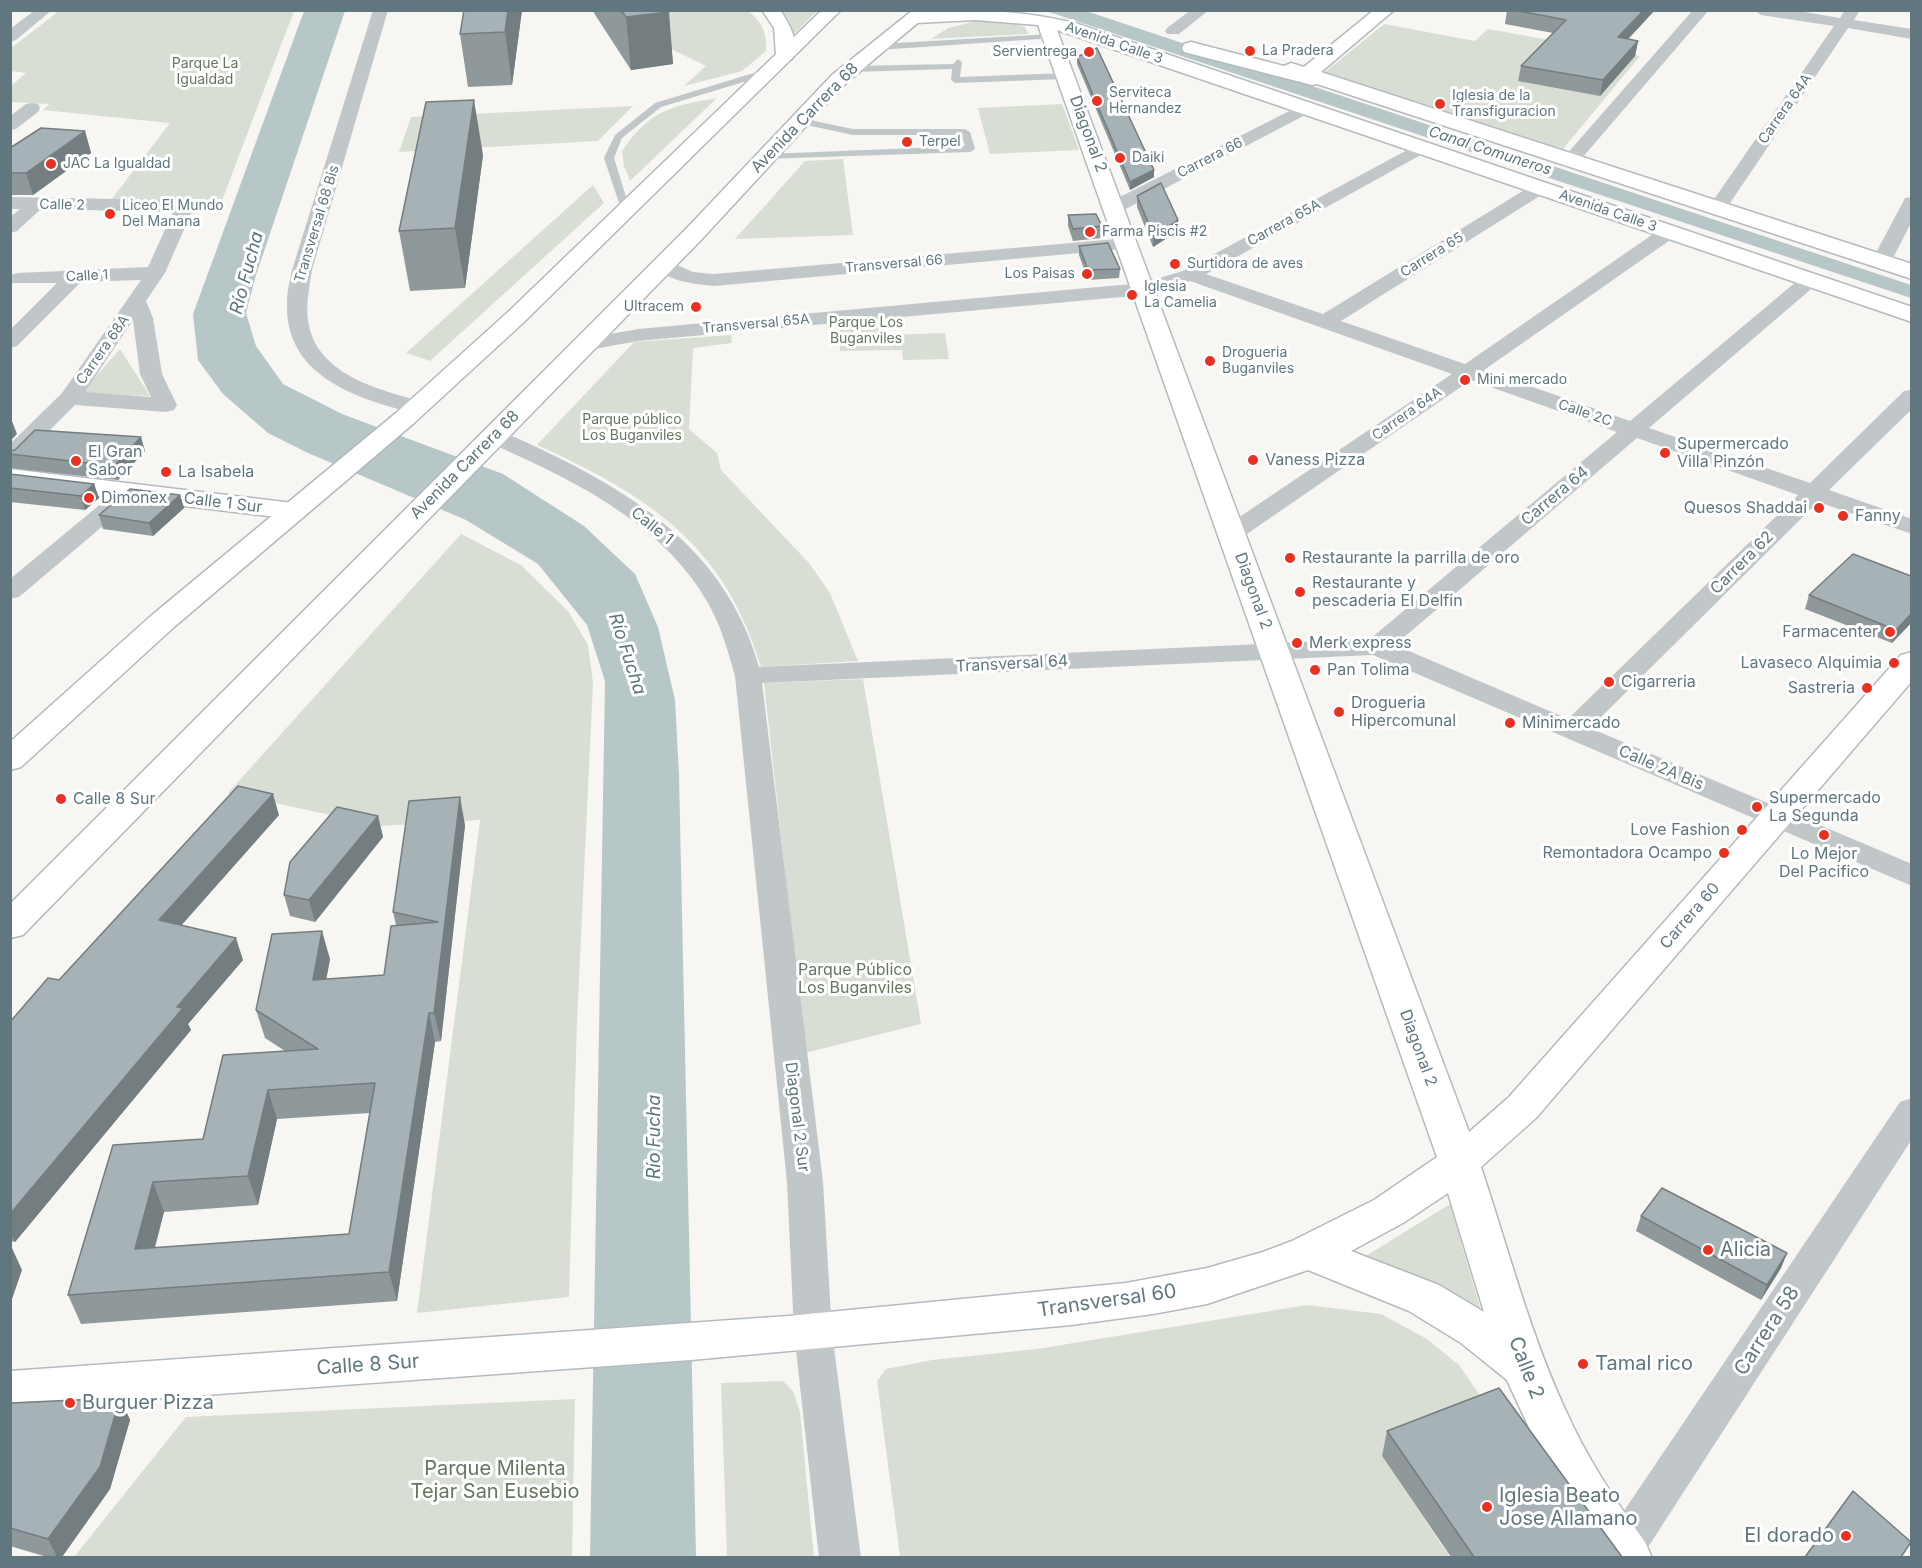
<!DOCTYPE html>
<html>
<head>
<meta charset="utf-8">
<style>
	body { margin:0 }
	#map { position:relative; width:1922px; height:1568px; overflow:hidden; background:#f7f6f3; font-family:Inter,sans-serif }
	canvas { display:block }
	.frame { position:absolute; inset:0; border:12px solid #60777f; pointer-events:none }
</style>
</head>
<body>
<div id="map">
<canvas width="1922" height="1568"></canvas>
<div class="frame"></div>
</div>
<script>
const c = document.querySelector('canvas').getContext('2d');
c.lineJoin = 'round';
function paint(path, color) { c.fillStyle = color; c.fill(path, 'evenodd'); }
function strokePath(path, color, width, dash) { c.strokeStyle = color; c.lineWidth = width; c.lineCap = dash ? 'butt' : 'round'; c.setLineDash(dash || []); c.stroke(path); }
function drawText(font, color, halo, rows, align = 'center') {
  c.font = font + ' Inter,sans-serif'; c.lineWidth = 6; c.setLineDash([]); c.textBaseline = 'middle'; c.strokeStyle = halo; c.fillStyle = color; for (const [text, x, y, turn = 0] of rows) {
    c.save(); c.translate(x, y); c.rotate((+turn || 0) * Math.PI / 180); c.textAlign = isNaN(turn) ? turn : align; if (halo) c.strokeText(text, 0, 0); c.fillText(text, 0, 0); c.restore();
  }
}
paint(new Path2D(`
	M 59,11 L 294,11 L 221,203 L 111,200 L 170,123 L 43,110 L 49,104 L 11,102 L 11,86 L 26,73 L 11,71 L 11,48 Z
	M 646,11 L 748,11 C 762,22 767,32 766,51 L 742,71 L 684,86 L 706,66 L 667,47 Z
	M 778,11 L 817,11 L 794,34 Z
	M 976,21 L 1003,21 L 1025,27 L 1028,34 L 931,39 L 948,28 Z
	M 1384,24 L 1475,41 L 1488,29 L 1640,56 L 1563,149 L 1325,72 Z
	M 717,98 L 630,181 L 624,166 L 622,151 C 650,110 671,106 717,98 Z
	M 1062,104 L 1079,150 L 990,154 L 978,108 Z
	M 633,106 L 598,141 L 399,152 L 411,117 Z
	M 843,159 L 853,235 L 735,239 L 805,161 Z
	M 593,185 L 604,203 L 430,361 L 406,353 Z
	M 885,311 L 886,335 L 945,333 L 949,359 L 903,360 L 902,350 L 840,351 L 839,314 Z
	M 731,335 L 732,343 L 693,348 L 689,429 L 717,453 L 721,470 L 809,563 L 830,593 L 858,661 L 761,667 C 724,544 649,496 537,445 L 634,342 Z
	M 120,349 L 150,396 L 81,393 Z
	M 461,534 L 521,565 L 568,611 L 588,645 L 593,683 L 577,1021 L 569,1297 L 417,1313 L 480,820 L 382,826 L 228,793 Z
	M 863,679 L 921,1024 L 805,1053 L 764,683 Z
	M 1450,1204 L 1484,1321 L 1361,1259 Z
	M 1307,1305 L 1381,1314 L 1427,1339 L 1459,1365 L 1492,1413 L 1382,1456 L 1450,1557 L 900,1557 L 877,1381 L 886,1369 L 932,1360 L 1037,1349 Z
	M 783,1381 L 793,1391 L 800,1412 L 814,1557 L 727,1557 L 721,1383 Z
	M 575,1399 L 572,1557 L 74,1557 L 186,1417 Z`), '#d9ded4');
paint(new Path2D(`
	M 304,11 L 345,11 L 256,275 L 246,313 L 256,346 L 283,384 L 342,414 L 503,474 L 584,526 L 635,574 L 658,627 L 675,700 L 679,775 L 696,1557 L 590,1557 L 605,681 L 587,625 L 538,564 L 466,520 L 308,453 L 268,433 L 223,394 L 198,360 L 193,314 Z
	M 1046,11 L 1086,11 L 1911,285 L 1911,298 Z`), '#b7c7c8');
const secondary = new Path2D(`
	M 762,10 L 780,10 C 789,23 801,44 792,59 L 778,59 L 776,55 L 774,28 Z
	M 940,10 C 990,10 1031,12 1078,24 L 1912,307 L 1912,322 L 1057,30 L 1469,1132 L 1508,1098 L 1901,655 L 1912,652 L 1912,681 L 1536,1118 L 1481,1167 C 1508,1248 1529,1331 1565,1409 C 1586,1457 1615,1500 1645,1542 L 1652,1558 L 1600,1558 L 1556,1486 L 1507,1380 L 1461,1343 L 1409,1311 L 1308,1270 L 1207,1304 L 1153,1314 L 1071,1325 L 691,1360 L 10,1409 L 10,1371 L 788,1316 L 1126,1283 L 1207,1268 L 1263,1252 L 1292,1241 L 1374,1200 L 1437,1157 L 1038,25 L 975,20 L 916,23 L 910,22 L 907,18 L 910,14 ZM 1448,1193 L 1484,1312 L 1439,1285 L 1351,1251 L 1403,1223 Z
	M 1374,10 L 1394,10 L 1321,72 L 1912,264 L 1912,279 L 1317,84 L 1312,85 L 1184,52 L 1182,48 L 1184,44 L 1191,42 L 1284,66 L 1291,63 L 1304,67 Z
	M 10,469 L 293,503 L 303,505 L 307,511 L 303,517 L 293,519 L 10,485 Z`);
const primary = new Path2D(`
	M 822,10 L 841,10 L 524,322 L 414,423 L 174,627 L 21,767 L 10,770 L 10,742 L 152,615 L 396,413 L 508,312 Z
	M 913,10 L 933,10 L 846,83 L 701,240 L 23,935 L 10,938 L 10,904 L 685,230 L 832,75 Z`);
strokePath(secondary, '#b4bbbe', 3);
strokePath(primary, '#b2b9bc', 3);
paint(new Path2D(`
	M 1051,34 L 1055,36 L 1054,38 L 879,50 L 875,47 L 879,44 Z
	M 958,59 L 962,62 L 960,77 L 1066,73 L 1070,76 L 1066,79 L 955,83 L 951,80 L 952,69 L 850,72 L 846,69 L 850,66 L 953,64 Z
	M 767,69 L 771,72 L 770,74 L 661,107 L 622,138 L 614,158 L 631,213 L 623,215 L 604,158 L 615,135 L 655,103 Z
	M 800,118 L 853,129 L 965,129 L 970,132 L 975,149 L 970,152 L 764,159 L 762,157 L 767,154 L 965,146 L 961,135 L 853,135 L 797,123 L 795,121 Z`), '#c1c7c9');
paint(new Path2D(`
	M 35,10 L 52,10 L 16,40 L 10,42 L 10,29 Z
	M 373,10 L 388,10 L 312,270 C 309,289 305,307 309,326 C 320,376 382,391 425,402 L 428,407 L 425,412 L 417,414 C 358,399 284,377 287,302 C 287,291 290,280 292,270 Z
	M 1191,10 L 1209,10 L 1179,34 L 1167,34 L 1165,31 L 1167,28 Z
	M 1693,10 L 1709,10 L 1577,164 L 1565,164 L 1562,160 L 1565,156 Z
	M 1754,10 L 1793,10 L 1840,18 L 1845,10 L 1860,10 L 1854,20 L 1912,29 L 1912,39 L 1848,28 L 1724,212 L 1710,212 L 1708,208 L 1834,26 L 1761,15 Z
	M 32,103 L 38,104 L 40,108 L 38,112 L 16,129 L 10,130 L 10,116 L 26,104 Z
	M 1305,103 L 1311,104 L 1313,108 L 1311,112 L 1122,211 L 1108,211 L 1106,207 L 1108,203 Z
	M 1420,143 L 1426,144 L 1429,148 L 1426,152 L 1206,274 L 1323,314 L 1534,184 L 1546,184 L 1549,188 L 1546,192 L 1341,321 L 1465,364 L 1662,228 L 1676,228 L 1679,232 L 1676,236 L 1484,370 L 1630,421 L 1803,276 L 1817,276 L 1820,280 L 1817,284 L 1649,428 L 1810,483 L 1904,391 L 1912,390 L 1912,409 L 1829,490 L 1912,519 L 1912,534 L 1818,502 L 1590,728 L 1912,864 L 1912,886 L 1373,655 L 762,683 L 823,1182 L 832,1332 L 861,1558 L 819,1558 L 794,1332 L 787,1182 L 735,676 C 728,651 721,626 708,603 C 662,521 567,477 485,441 L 482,436 L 485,431 L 493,429 L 501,431 C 614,481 724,539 759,667 L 1370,639 L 1617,432 L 1471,380 L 1241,538 L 1232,540 L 1223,538 L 1220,533 L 1223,528 L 1452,374 L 1190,281 L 1144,295 L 638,341 L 583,351 L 576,349 L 573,345 L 576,341 L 583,339 L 638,329 L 1142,283 L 1183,271 ZM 1637,438 L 1798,495 L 1568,719 L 1395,645 Z
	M 10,197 L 169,200 C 179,202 186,202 192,211 L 165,273 L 146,301 L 153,318 L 162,374 L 177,405 L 174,410 L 166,412 L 75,405 L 18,462 L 10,464 L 10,444 L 62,393 L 141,280 L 81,282 L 17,346 L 10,348 L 10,330 L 57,283 L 11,283 L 10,275 L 18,273 L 148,267 L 173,212 L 41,209 L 17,231 L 10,233 L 10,217 L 20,209 L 10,209 ZM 133,320 L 140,374 L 151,397 L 85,392 Z
	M 1912,197 L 1912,221 L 1891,262 L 1888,266 L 1874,266 L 1871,262 L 1903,202 L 1905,198 Z
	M 1128,238 L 1135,240 L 1138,244 L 1135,248 L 714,286 C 696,284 666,282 654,265 L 657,261 L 664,259 L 693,272 L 714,274 Z
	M 128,486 L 136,488 L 140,493 L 136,498 L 19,597 L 10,599 L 10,579 L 120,488 Z
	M 1912,1098 L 1912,1139 L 1641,1558 L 1605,1558 L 1601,1550 L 1607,1536 L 1900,1102 Z`), '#c1c7c9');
paint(secondary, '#fff');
paint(primary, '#fff');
paint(new Path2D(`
	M 464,10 L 522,10 L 512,85 L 468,87 L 460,34 Z
	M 592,10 L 668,10 L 673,64 L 631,70 Z
	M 1507,10 L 1655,10 L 1628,39 L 1638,41 L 1635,56 L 1600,96 L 1518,81 L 1521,66 L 1553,33 L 1505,24 Z
	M 1077,57 L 1154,177 L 1130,190 L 1077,64 Z
	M 85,131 L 91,153 L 33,195 L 10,195 L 10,148 Z
	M 483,155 L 465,288 L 410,291 L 399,231 Z
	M 1137,196 L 1178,231 L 1153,247 L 1137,207 Z
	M 1068,215 L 1102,226 L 1101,238 L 1073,241 L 1068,226 Z
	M 1079,246 L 1120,269 L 1119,278 L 1088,280 L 1079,255 Z
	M 10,451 L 145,451 L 118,480 L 10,468 Z
	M 10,474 L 94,484 L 99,498 L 85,510 L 10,502 Z
	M 180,495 L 184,508 L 153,536 L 103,529 L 99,515 Z
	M 1809,595 L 1911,623 L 1892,643 L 1805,609 Z
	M 279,815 L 181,926 L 243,960 L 188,1024 L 191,1030 L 15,1242 L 10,1241 L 10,1022 L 59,980 Z
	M 378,816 L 383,837 L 315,922 L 290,916 L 284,895 Z
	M 465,825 L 441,1041 L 435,1042 L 397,1301 L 81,1324 L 68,1295 L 113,1145 L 203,1139 L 285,1051 L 265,1038 L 256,1010 L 330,959 L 326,979 L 384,975 L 396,925 L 393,912 ZM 370,1113 L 349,1234 L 155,1248 L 164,1212 L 258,1205 L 277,1119 Z
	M 1641,1216 L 1787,1253 L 1781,1268 L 1761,1300 L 1636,1231 Z
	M 120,1398 L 130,1420 L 110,1489 L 62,1557 L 47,1557 L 10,1546 L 10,1403 Z
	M 1387,1431 L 1622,1557 L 1451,1557 L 1382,1456 Z`), '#8f999c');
paint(new Path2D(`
	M 508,10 L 522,10 L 512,85 L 505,32 Z
	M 1644,10 L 1655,10 L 1615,53 L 1618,37 Z
	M 669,12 L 673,64 L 631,70 L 626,17 Z
	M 1638,41 L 1635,56 L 1600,96 L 1603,80 Z
	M 474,100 L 483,155 L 465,288 L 455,228 Z
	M 85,131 L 91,153 L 33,195 L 26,173 Z
	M 1154,170 L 1154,177 L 1130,190 L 1130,182 Z
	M 1178,220 L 1178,231 L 1153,247 L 1154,236 Z
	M 12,421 L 17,434 L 10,441 L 10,422 Z
	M 141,437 L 145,451 L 118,480 L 114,466 Z
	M 94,484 L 99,498 L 85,510 L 81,496 Z
	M 180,495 L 184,508 L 153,536 L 149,523 Z
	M 1911,614 L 1911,623 L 1892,643 L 1896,630 Z
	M 273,794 L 279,815 L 166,942 L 159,920 Z
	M 460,797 L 465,825 L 441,1041 L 434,1013 Z
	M 378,816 L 383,837 L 315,922 L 309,900 Z
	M 322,931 L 330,959 L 321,1009 L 313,980 Z
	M 236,938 L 243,960 L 188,1024 L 191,1030 L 15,1242 L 10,1232 L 10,1214 L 177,1007 Z
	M 429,1013 L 435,1042 L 397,1301 L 389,1272 Z
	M 268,1090 L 277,1119 L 258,1205 L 248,1176 Z
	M 153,1182 L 164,1212 L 146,1278 L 135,1249 Z
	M 12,1248 L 22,1270 L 10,1305 L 10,1251 Z
	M 1787,1253 L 1781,1268 L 1761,1300 L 1767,1285 Z
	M 120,1398 L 130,1420 L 110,1489 L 62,1557 L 57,1557 L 48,1539 Z`), '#747d7f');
const building = new Path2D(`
	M 464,10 L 508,10 L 505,32 L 460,34 Z
	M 621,10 L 668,10 L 669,12 L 626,17 Z
	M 1514,10 L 1644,10 L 1618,37 L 1638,41 L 1603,80 L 1521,66 L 1566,20 Z
	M 1097,48 L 1154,170 L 1130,182 L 1077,57 Z
	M 474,100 L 455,228 L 399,231 L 426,102 Z
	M 41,128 L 85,131 L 26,173 L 10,173 L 10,148 Z
	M 1161,183 L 1178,220 L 1154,236 L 1137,196 Z
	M 1096,214 L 1102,226 L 1073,229 L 1068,215 Z
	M 1108,243 L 1120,269 L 1088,270 L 1079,246 Z
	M 35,430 L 141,437 L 114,466 L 10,454 L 10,451 L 15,450 Z
	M 10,474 L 94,484 L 81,496 L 10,488 Z
	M 130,489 L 180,495 L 149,523 L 99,515 Z
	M 1853,554 L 1911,576 L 1911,614 L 1896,630 L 1809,595 Z
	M 238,786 L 273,794 L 159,920 L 236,938 L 177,1007 L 183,1008 L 10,1214 L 10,1022 L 48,978 L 59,980 Z
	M 460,797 L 434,1013 L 429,1013 L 389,1272 L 68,1295 L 113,1145 L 203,1139 L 223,1055 L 318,1049 L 256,1010 L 272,934 L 322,931 L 313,980 L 384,975 L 391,926 L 438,922 L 393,912 L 409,801 ZM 375,1083 L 349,1234 L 135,1249 L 153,1182 L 248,1176 L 268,1090 Z
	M 337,807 L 378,816 L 309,900 L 284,895 L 290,862 Z
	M 1662,1188 L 1787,1253 L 1767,1285 L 1641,1216 Z
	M 1499,1388 L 1622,1557 L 1474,1557 L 1387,1431 Z
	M 120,1398 L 100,1467 L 48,1539 L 10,1528 L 10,1403 Z
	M 1853,1491 L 1911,1542 L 1901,1557 L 1805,1557 Z`);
paint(building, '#a6b2b5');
strokePath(building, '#747d7f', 1.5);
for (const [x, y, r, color] of [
	[1250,51,6,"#e93021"],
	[1089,52,6,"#e93021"],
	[1097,101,6,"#e93021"],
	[1440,104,6,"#e93021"],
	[907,142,6,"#e93021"],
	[1120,158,6,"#e93021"],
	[51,164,6,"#e93021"],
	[110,214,6,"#e93021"],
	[1090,232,6,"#e93021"],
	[1175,264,6,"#e93021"],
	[1087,274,6,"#e93021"],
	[1132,295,6,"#e93021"],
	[696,307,6,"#e93021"],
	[1210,361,6,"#e93021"],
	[1465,380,6,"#e93021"],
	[1665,453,6,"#e93021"],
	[1253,460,6,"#e93021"],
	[76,461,6,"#e93021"],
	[166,472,6,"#e93021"],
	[89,498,6,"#e93021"],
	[1819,508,6,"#e93021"],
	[1843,516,6,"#e93021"],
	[1290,558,6,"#e93021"],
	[1300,592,6,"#e93021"],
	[1890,632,6,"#e93021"],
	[1297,643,6,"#e93021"],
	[1894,663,6,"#e93021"],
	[1315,670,6,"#e93021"],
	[1609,682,6,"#e93021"],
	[1867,688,6,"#e93021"],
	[1339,712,6,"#e93021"],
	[1510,723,6,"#e93021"],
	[61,799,6,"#e93021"],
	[1757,807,6,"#e93021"],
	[1742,830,6,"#e93021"],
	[1824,835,6,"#e93021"],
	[1724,853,6,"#e93021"],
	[1708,1250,6,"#e93021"],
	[1583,1364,6,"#e93021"],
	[70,1403,6,"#e93021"],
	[1487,1507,6,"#e93021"],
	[1846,1536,6,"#e93021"]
]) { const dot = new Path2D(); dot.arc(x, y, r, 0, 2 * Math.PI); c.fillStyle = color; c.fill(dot); strokePath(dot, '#fff', 2); }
drawText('14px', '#60777f', '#fff', [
	["Avenida Calle 3",1114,43,19],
	["Carrera 64A",1785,109,-55],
	["Carrera 66",1210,158,-27],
	["Calle 2",62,205,1],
	["Avenida Calle 3",1608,211,19],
	["Carrera 65A",1284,223,-29],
	["Transversal 68 Bis",317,224,-73],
	["Carrera 65",1432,255,-32],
	["Transversal 66",894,264,-5],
	["Calle 1",87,276,-3],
	["Transversal 65A",756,324,-5],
	["Carrera 68A",103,350,-55],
	["Calle 2C",1585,413,19],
	["Carrera 64A",1407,414,-35]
]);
drawText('14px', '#60777f', '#fff', [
	["La Pradera",1262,51],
	["Servientrega",1077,52,"right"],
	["Serviteca",1109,93],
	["Hernandez",1109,109],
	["Iglesia de la",1452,96],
	["Transfiguracion",1452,112],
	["Terpel",919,142],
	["Daiki",1132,158],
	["JAC La Igualdad",63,164],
	["Liceo El Mundo",122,206],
	["Del Manana",122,222],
	["Farma Piscis #2",1102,232],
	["Surtidora de aves",1187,264],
	["Los Paisas",1075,274,"right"],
	["Iglesia",1144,287],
	["La Camelia",1144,303],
	["Ultracem",684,307,"right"],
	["Drogueria",1222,353],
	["Buganviles",1222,369],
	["Mini mercado",1477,380]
], 'left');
drawText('14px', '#67775f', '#fff', [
	["Parque La",205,64],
	["Igualdad",205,80],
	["Parque Los",866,323],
	["Buganviles",866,339],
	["Parque público",632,420],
	["Los Buganviles",632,436]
]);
drawText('italic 15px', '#5b777b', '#fff', [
	["Canal Comuneros",1490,151,18]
]);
drawText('16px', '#60777f', '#fff', [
	["Avenida Carrera 68",805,118,-46],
	["Diagonal 2",1088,134,70],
	["Avenida Carrera 68",465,465,-45],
	["Carrera 64",1555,496,-40],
	["Calle 1 Sur",223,503,7],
	["Calle 1",652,526,39],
	["Carrera 62",1742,563,-45],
	["Diagonal 2",1253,591,70],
	["Transversal 64",1012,664,-3],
	["Calle 2A Bis",1661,768,23],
	["Carrera 60",1690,916,-49],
	["Diagonal 2",1418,1048,70],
	["Diagonal 2 Sur",797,1117,83]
]);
drawText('16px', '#60777f', '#fff', [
	["Supermercado",1677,444],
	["Villa Pinzón",1677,462],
	["El Gran",88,452],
	["Sabor",88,470],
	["Vaness Pizza",1265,460],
	["La Isabela",178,472],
	["Dimonex",101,498],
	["Quesos Shaddai",1807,508,"right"],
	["Fanny",1855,516],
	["Restaurante la parrilla de oro",1302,558],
	["Restaurante y",1312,583],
	["pescaderia El Delfin",1312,601],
	["Farmacenter",1878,632,"right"],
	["Merk express",1309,643],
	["Lavaseco Alquimia",1882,663,"right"],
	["Pan Tolima",1327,670],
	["Cigarreria",1621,682],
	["Sastreria",1855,688,"right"],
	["Drogueria",1351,703],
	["Hipercomunal",1351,721],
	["Minimercado",1522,723],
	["Supermercado",1769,798],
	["La Segunda",1769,816],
	["Calle 8 Sur",73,799],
	["Love Fashion",1730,830,"right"],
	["Remontadora Ocampo",1712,853,"right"],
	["Lo Mejor",1824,854,"center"],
	["Del Pacifico",1824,872,"center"]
], 'left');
drawText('16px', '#67775f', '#fff', [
	["Parque Público",855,970],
	["Los Buganviles",855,988]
]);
drawText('italic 18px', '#5b777b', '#fff', [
	["Río Fucha",247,273,-75],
	["Río Fucha",627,654,72],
	["Río Fucha",655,1137,-90]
]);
drawText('20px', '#60777f', '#fff', [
	["Alicia",1720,1250],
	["Tamal rico",1595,1364],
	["Burguer Pizza",82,1403],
	["Iglesia Beato",1499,1496],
	["Jose Allamano",1499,1519],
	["El dorado",1834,1536,"right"]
], 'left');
drawText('20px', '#60777f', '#fff', [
	["Transversal 60",1107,1301,-8],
	["Carrera 58",1767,1331,-57],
	["Calle 8 Sur",368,1365,-4],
	["Calle 2",1526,1368,69]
]);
drawText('20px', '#67775f', '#fff', [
	["Parque Milenta",495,1469],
	["Tejar San Eusebio",495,1492]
]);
</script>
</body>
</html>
